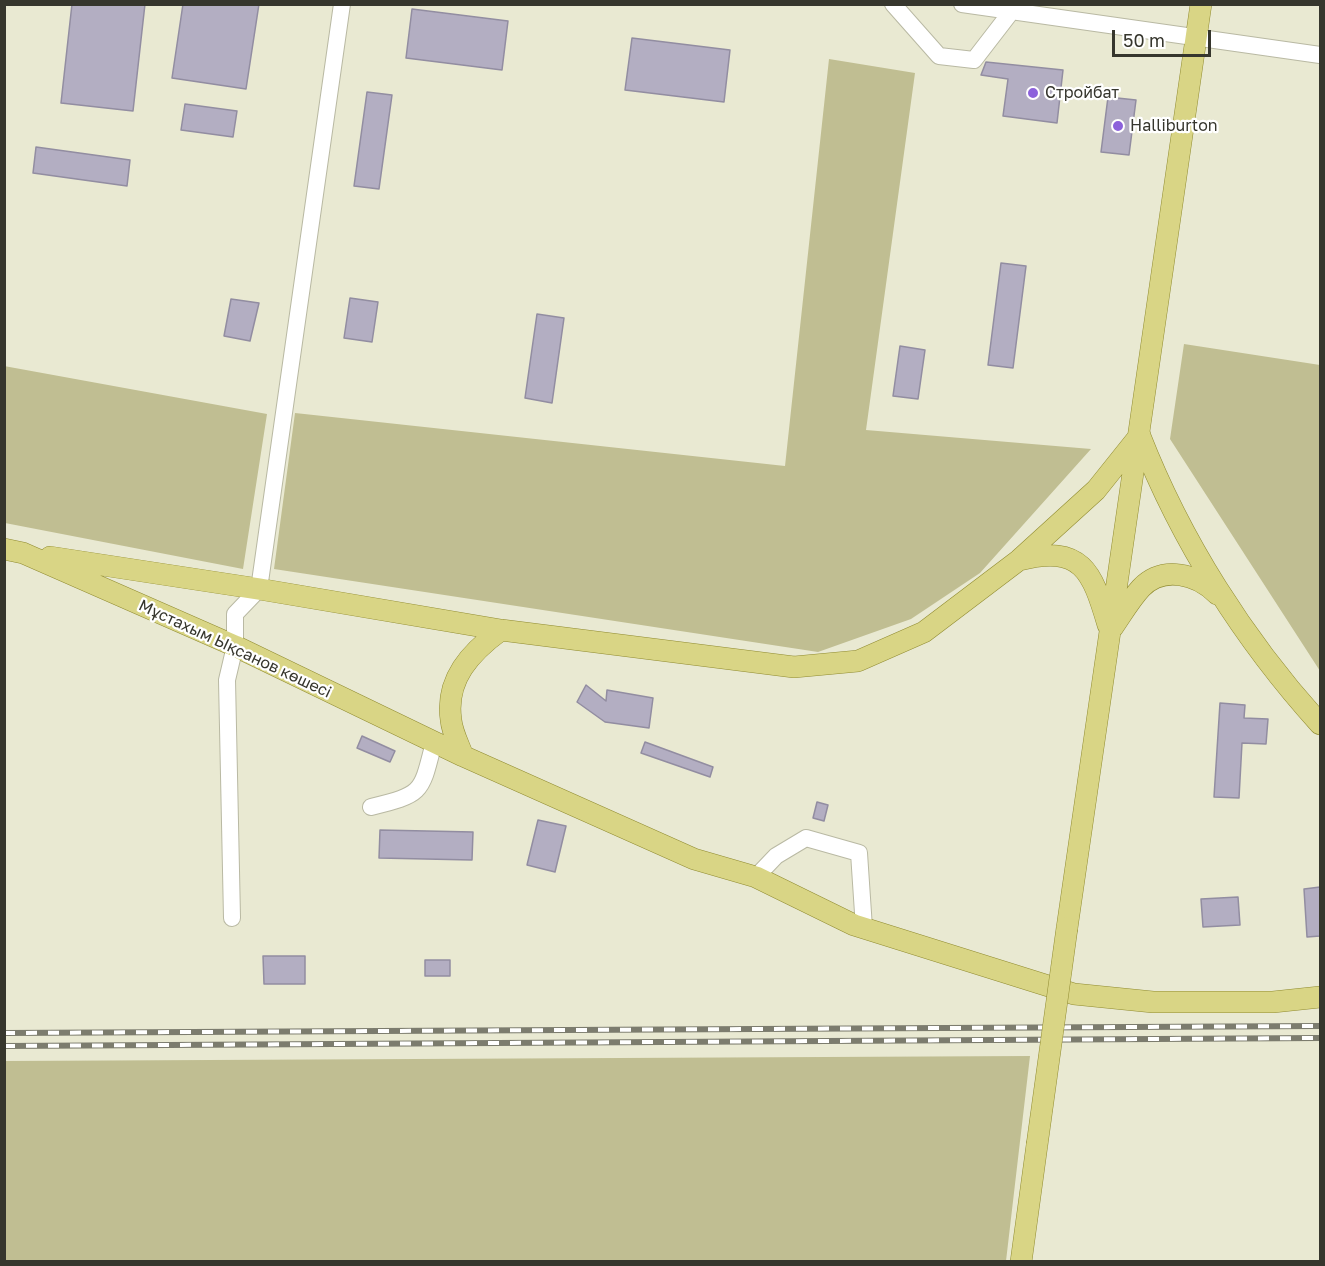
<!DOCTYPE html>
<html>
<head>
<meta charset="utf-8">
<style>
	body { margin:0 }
	#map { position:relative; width:1325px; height:1266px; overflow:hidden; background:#e9e9d2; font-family:"Golos Text",sans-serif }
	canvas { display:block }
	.frame { position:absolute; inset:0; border:6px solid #36362d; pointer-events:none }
	.scale { position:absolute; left:1112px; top:30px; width:99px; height:27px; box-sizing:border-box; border:3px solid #36362d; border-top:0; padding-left:8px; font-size:18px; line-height:21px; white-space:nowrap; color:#36362d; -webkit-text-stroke:4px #fff; paint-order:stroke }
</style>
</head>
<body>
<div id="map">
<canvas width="1325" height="1266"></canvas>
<div class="frame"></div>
<div class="scale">50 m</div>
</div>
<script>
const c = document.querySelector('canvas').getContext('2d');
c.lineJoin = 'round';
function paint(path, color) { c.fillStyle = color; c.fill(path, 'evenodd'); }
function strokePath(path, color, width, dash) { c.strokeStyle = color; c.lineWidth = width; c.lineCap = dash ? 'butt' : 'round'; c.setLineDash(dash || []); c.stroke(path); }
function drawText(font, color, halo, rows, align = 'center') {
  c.font = font + ' "Golos Text",sans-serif'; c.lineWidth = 4.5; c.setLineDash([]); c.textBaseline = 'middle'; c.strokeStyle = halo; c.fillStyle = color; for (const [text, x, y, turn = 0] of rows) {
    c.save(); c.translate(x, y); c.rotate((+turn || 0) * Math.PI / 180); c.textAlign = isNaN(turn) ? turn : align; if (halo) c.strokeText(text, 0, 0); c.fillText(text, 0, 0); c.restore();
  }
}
paint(new Path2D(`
	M 829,59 L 915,73 L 866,430 L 1091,449 L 980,573 L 911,619 L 818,652 L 274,569 L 295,413 L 785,466 Z
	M 1184,344 L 1320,365 L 1320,671 L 1170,439 Z
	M 4,366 L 267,414 L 243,569 L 5,523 Z
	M 1030,1056 L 1006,1261 L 5,1261 L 5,1061 Z`), '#c0be92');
const building = new Path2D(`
	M 72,4 L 145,4 L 133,111 L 61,103 Z
	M 183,4 L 259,4 L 246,89 L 172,78 Z
	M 412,9 L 508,21 L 502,70 L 406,58 Z
	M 632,38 L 730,50 L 724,102 L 625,90 Z
	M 986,62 L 1063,70 L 1057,123 L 1003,116 L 1008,79 L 981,75 Z
	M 367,92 L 392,95 L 379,189 L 354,186 Z
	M 1108,97 L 1136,100 L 1129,155 L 1101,152 Z
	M 185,104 L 237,111 L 233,137 L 181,130 Z
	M 36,147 L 130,160 L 127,186 L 33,173 Z
	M 1001,263 L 1026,266 L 1013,368 L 988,365 Z
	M 350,298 L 378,302 L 372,342 L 344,338 Z
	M 231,299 L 259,303 L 250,341 L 224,336 Z
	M 537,314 L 564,318 L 552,403 L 525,398 Z
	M 900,346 L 925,350 L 918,399 L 893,396 Z
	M 586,685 L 606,701 L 607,690 L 653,698 L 649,728 L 605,722 L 577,702 Z
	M 1220,703 L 1245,705 L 1244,718 L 1268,719 L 1266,744 L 1242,743 L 1239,798 L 1214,797 Z
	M 362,736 L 395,751 L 390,762 L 357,748 Z
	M 645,742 L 713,767 L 710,777 L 641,753 Z
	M 817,802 L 828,805 L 824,821 L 813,818 Z
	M 538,820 L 566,826 L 555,872 L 527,865 Z
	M 380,830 L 473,832 L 472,860 L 379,858 Z
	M 1320,887 L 1320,936 L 1307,937 L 1304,889 Z
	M 1238,897 L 1240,925 L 1203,927 L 1201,899 Z
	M 263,956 L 305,956 L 305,984 L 264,984 Z
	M 425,960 L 450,960 L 450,976 L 425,976 Z`);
paint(building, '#b3aec2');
strokePath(building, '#928da1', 1.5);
const minor = new Path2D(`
	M 893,4 L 939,56 L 974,60 L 1011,12
	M 962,4 L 1320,55
	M 371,807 C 423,794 421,794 434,742
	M 756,877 L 776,856 L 806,838 L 859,853 L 864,928
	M 232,918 L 227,680 L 235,646 L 235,614 L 259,589 L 342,4`);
const major = new Path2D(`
	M 1140,436 C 1181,541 1244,640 1320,724
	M 4,549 L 23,553 L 235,646 L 463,756 L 694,859 L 756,877 L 854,925 L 1074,994 L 1153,1002 L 1273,1002 L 1320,997
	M 50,557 L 259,589 L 501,630 L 794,667 L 858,661 L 924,632 L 1019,560 L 1096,490 L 1140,435
	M 1019,560 C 1082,544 1092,571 1108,625
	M 1113,627 C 1122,614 1130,600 1141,588 C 1163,565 1197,574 1217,594
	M 463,756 C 459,745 452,732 451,720 C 445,679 471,652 501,630
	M 1067,928 L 1201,4
	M 1021,1262 L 1037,1145`);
strokePath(minor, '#b9b9a3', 18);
strokePath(major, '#908b31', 22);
strokePath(minor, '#fff', 16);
strokePath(major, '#d9d585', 21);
const rail = new Path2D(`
	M 4,1033 L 1320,1026
	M 4,1046 L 1320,1038`);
strokePath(rail, '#7c7c6e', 6);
strokePath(rail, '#fff', 4, [11]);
const majorBridge = new Path2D(`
	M 1037,1145 L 1067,928`);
strokePath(majorBridge, '#908b31', 22, []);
strokePath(majorBridge, '#d9d585', 21);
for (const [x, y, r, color] of [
	[1033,93,6,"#8c61db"],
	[1118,126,6,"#8c61db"]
]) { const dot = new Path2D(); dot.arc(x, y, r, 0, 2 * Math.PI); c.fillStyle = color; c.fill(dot); strokePath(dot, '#fff', 2); }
drawText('16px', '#36362d', '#fff', [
	["Стройбат",1045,93],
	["Halliburton",1130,126]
], 'left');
drawText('16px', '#36362d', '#fff', [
	["Мұстахым Ықсанов көшесі",235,649,25]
]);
</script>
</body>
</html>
